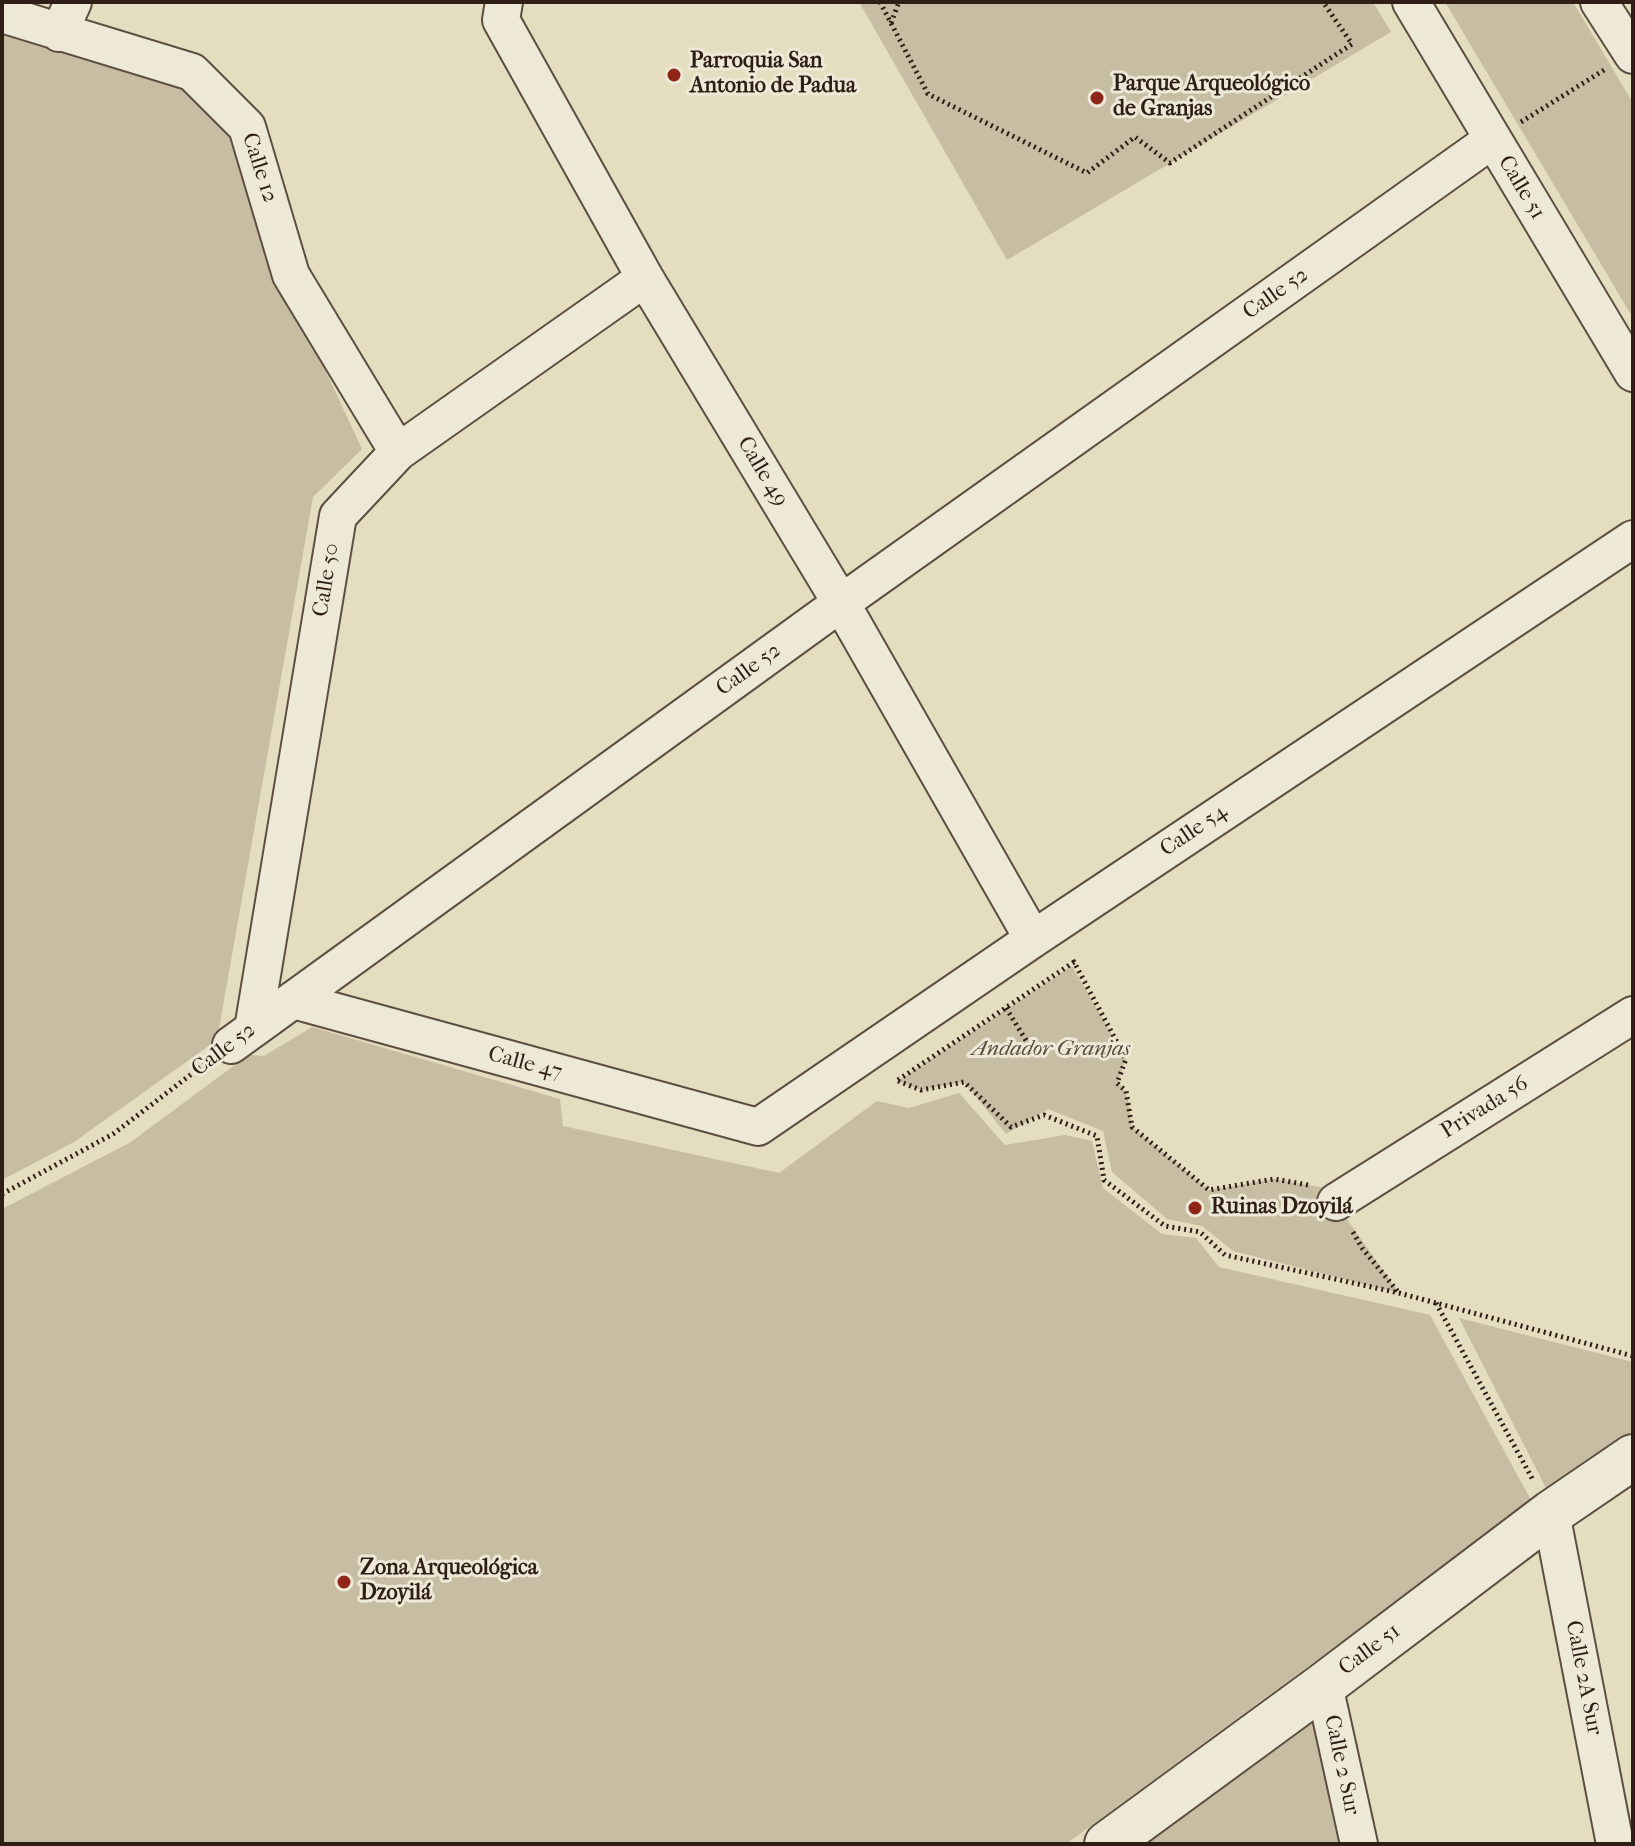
<!DOCTYPE html>
<html>
<head>
<meta charset="utf-8">
<style>
	body { margin:0 }
	#map { position:relative; width:1635px; height:1846px; overflow:hidden; background:#e5ddc0; font-family:"IM FELL French Canon",serif }
	canvas { display:block }
	.frame { position:absolute; inset:0; border:4px solid #2f1e15; pointer-events:none }
</style>
</head>
<body>
<div id="map">
<canvas width="1635" height="1846"></canvas>
<div class="frame"></div>
</div>
<script>
const c = document.querySelector('canvas').getContext('2d');
c.lineJoin = 'round';
function paint(path, color) { c.fillStyle = color; c.fill(path, 'evenodd'); }
function strokePath(path, color, width, dash) { c.strokeStyle = color; c.lineWidth = width; c.lineCap = dash ? 'butt' : 'round'; c.setLineDash(dash || []); c.stroke(path); }
function drawText(font, color, halo, rows, align = 'center') {
  c.font = font + ' "IM FELL French Canon",serif'; c.lineWidth = 6; c.setLineDash([]); c.textBaseline = 'middle'; c.strokeStyle = halo; c.fillStyle = color; for (const [text, x, y, turn = 0] of rows) {
    c.save(); c.translate(x, y); c.rotate((+turn || 0) * Math.PI / 180); c.textAlign = isNaN(turn) ? turn : align; if (halo) c.strokeText(text, 0, 0); c.fillText(text, 0, 0); c.restore();
  }
}
paint(new Path2D(`
	M 859,2 L 1373,2 L 1391,32 L 1007,260 Z
	M 1445,2 L 1573,2 L 1633,103 L 1633,318 Z
	M 2,34 L 182,89 L 233,128 L 282,277 L 362,449 L 313,497 L 217,1040 L 74,1142 L 2,1180 Z
	M 1072,966 L 1126,1059 L 1118,1081 C 1131,1097 1129,1109 1132,1127 L 1209,1190 L 1274,1179 L 1325,1188 L 1399,1293 L 1233,1251 L 1202,1226 L 1167,1219 L 1112,1172 L 1103,1131 L 1048,1109 L 1006,1134 L 964,1082 L 921,1090 L 898,1081 Z
	M 312,1027 L 560,1099 L 563,1126 L 779,1173 L 877,1101 L 909,1108 L 959,1093 L 1005,1145 L 1065,1135 L 1092,1141 L 1103,1188 L 1162,1234 L 1196,1238 L 1219,1267 L 1430,1315 L 1532,1502 L 1066,1844 L 2,1844 L 2,1209 L 131,1142 L 248,1055 L 264,1056 Z
	M 1459,1318 L 1633,1362 L 1633,1431 L 1547,1490 Z
	M 1313,1717 L 1340,1844 L 1144,1844 Z`), '#c6bda3');
const minor = new Path2D(`
	M 504,2 L 501,20 L 645,278 L 841,603 L 1033,939
	M 1411,2 L 1633,373
	M 1599,2 L 1633,55
	M 2,14 L 192,72 L 247,127 L 291,275 L 398,452
	M 59,33 L 73,2
	M 293,1000 L 758,1127 L 1033,939 L 1633,539
	M 253,1029 L 338,516 L 398,452 L 645,278
	M 231,1045 L 841,603 L 1492,140
	M 1336,1202 L 1633,1015
	M 1551,1513 L 1615,1844
	M 1324,1685 L 1359,1844`);
const tertiary = new Path2D(`
	M 1107,1844 L 1324,1685 L 1551,1513 L 1633,1457`);
strokePath(minor, '#5c4e40', 40);
strokePath(tertiary, '#5c4e40', 48);
strokePath(new Path2D(`
	M 880,2 L 928,94 L 1087,173 L 1135,137 L 1170,163 L 1352,44 L 1323,2
	M 891,23 L 899,2
	M 1521,122 L 1604,70
	M 1006,1008 L 1032,1050
	M 898,1080 L 1074,962 L 1126,1059 L 1117,1083 L 1126,1091 L 1132,1127 L 1209,1190 L 1274,1179 L 1308,1185
	M 898,1081 L 921,1090 L 964,1082 L 1011,1127 L 1044,1115 L 1097,1136 L 1104,1180 L 1165,1226 L 1200,1232 L 1225,1255 L 1399,1293 L 1633,1356
	M 2,1194 L 113,1134 L 206,1063
	M 1353,1232 L 1362,1248 L 1399,1293
	M 1436,1303 L 1533,1480`), '#2f1e15', 5, [2, 4]);
strokePath(minor, '#eee9d6', 36);
strokePath(tertiary, '#eee9d6', 44);
for (const [x, y, r, color] of [
	[674,75,8,"#8f2418"],
	[1097,98,8,"#8f2418"],
	[1195,1208,8,"#8f2418"],
	[344,1582,8,"#8f2418"]
]) { const dot = new Path2D(); dot.arc(x, y, r, 0, 2 * Math.PI); c.fillStyle = color; c.fill(dot); strokePath(dot, '#eee9d6', 3); }
drawText('bold 22px', '#2f1e15', '#eee9d6', [
	["Parroquia San",690,62],
	["Antonio de Padua",690,87],
	["Parque Arqueológico",1113,85],
	["de Granjas",1113,110],
	["Ruinas Dzoyilá",1211,1208],
	["Zona Arqueológica",360,1569],
	["Dzoyilá",360,1594]
], 'left');
drawText('22px', '#2f1e15', '#eee9d6', [
	["Calle 12",259,168,72],
	["Calle 51",1521,188,59],
	["Calle 52",1276,294,-35],
	["Calle 49",762,472,59],
	["Calle 50",327,580,-81],
	["Calle 52",749,670,-36],
	["Calle 54",1194,831,-34],
	["Calle 52",224,1050,-37],
	["Calle 47",525,1064,15],
	["Privada 56",1485,1108,-32],
	["Calle 51",1370,1650,-37],
	["Calle 2A Sur",1583,1678,79],
	["Calle 2 Sur",1341,1765,78]
]);
drawText('italic 22px', '#5c4e40', '#eee9d6', [
	["Andador Granjas",1051,1050]
]);
</script>
</body>
</html>
